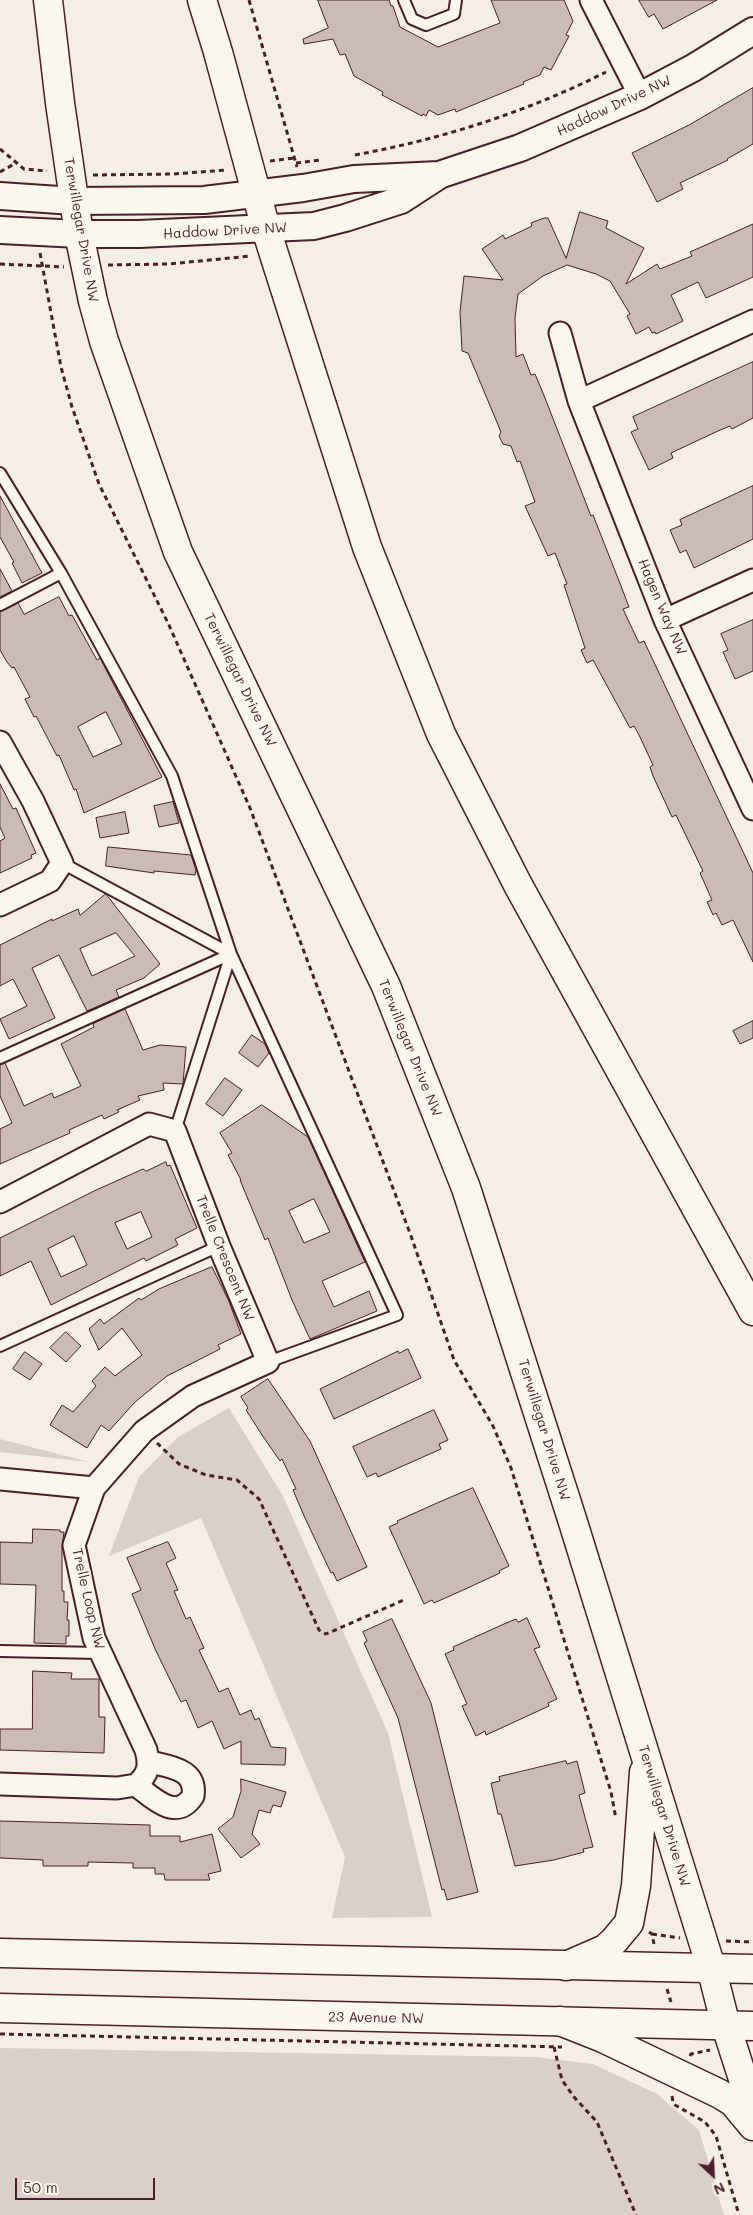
<!DOCTYPE html>
<html>
<head>
<meta charset="utf-8">
<style>
	body { margin:0 }
	#map { position:relative; width:753px; height:2215px; overflow:hidden; background:#f4eee4; font-family:Mali,sans-serif }
	canvas { display:block }
	.north { position:absolute; left:688px; top:2150px; width:50px; height:50px; -webkit-text-stroke:4px #fbf7ec; paint-order:stroke; rotate:155deg; font-size:14px; font-weight:700; line-height:20px; text-align:center; color:#4a1f2b }
	.north::after { content:''; display:block; margin:auto; width:18px; height:22px; background:#4a1f2b; clip-path:polygon(50% 0,100% 100%,50% 72%,0 100%) }
	.scale { position:absolute; left:15px; top:2178px; width:140px; height:22px; box-sizing:border-box; border:2px solid #4a1f2b; border-top:0; padding-left:6px; font-size:15px; line-height:18px; white-space:nowrap; color:#4a1f2b; -webkit-text-stroke:4px #fbf7ec; paint-order:stroke }
</style>
</head>
<body>
<div id="map">
<canvas width="753" height="2215"></canvas>
<div class="north">N</div>
<div class="scale">50 m</div>
</div>
<script>
const c = document.querySelector('canvas').getContext('2d');
c.lineJoin = 'round';
function paint(path, color) { c.fillStyle = color; c.fill(path, 'evenodd'); }
function strokePath(path, color, width, dash) { c.strokeStyle = color; c.lineWidth = width; c.lineCap = dash ? 'butt' : 'round'; c.setLineDash(dash || []); c.stroke(path); }
function drawText(font, color, halo, rows, align = 'center') {
  c.font = font + ' Mali,sans-serif'; c.lineWidth = 4; c.setLineDash([]); c.textBaseline = 'middle'; c.strokeStyle = halo; c.fillStyle = color; for (const [text, x, y, turn = 0] of rows) {
    c.save(); c.translate(x, y); c.rotate((+turn || 0) * Math.PI / 180); c.textAlign = isNaN(turn) ? turn : align; if (halo) c.strokeText(text, 0, 0); c.fillText(text, 0, 0); c.restore();
  }
}
paint(new Path2D(`
	M 229,1408 L 283,1496 L 388,1733 L 432,1917 L 332,1918 L 345,1857 L 201,1518 L 109,1556 L 139,1477 L 178,1437 Z
	M 0,1439 L 89,1462 L 0,1452 Z
	M 0,2048 L 535,2057 L 593,2064 L 657,2094 L 699,2130 L 724,2215 L 0,2215 Z`), '#dbd0c9');
const building = new Path2D(`
	M 318,0 L 389,0 L 391,6 L 393,6 L 400,27 L 438,47 L 500,23 L 491,0 L 564,0 L 573,21 L 566,35 L 569,36 L 551,70 L 544,67 L 540,75 L 523,82 L 524,84 L 456,112 L 455,109 L 438,115 L 429,110 L 426,116 L 423,114 L 422,116 L 382,95 L 383,92 L 354,76 L 345,54 L 340,55 L 333,39 L 304,44 L 303,39 L 328,28 Z
	M 639,0 L 717,0 L 663,29 L 654,14 L 649,17 Z
	M 753,88 L 753,144 L 727,159 L 728,160 L 680,183 L 683,189 L 657,202 L 632,153 L 689,125 Z
	M 580,212 L 608,221 L 606,228 L 644,248 L 626,284 L 657,264 L 660,269 L 692,256 L 690,252 L 753,224 L 753,277 L 706,298 L 698,282 L 671,295 L 683,321 L 656,334 L 655,332 L 652,333 L 649,327 L 636,334 L 627,316 L 630,314 L 610,281 L 596,274 L 567,265 L 543,276 L 518,294 L 515,318 L 516,357 L 523,354 L 531,375 L 535,374 L 543,393 L 591,516 L 593,515 L 621,586 L 629,607 L 623,609 L 639,643 L 644,641 L 753,873 L 753,962 L 733,920 L 722,925 L 716,913 L 713,915 L 707,902 L 712,900 L 700,873 L 703,871 L 676,815 L 672,817 L 653,776 L 650,767 L 653,765 L 639,735 L 634,726 L 630,728 L 593,660 L 587,663 L 581,650 L 585,648 L 564,585 L 567,584 L 555,553 L 548,556 L 525,506 L 535,502 L 520,461 L 517,462 L 511,446 L 503,444 L 499,436 L 501,432 L 468,353 L 462,351 L 460,312 L 464,276 L 503,280 L 482,249 L 503,235 L 505,239 L 532,226 L 531,223 L 544,218 L 548,218 L 566,258 Z
	M 753,362 L 753,418 L 732,429 L 730,426 L 718,431 L 671,453 L 673,458 L 649,470 L 631,432 L 638,429 L 633,417 Z
	M 753,486 L 753,539 L 694,568 L 686,550 L 680,553 L 670,530 L 682,525 L 680,520 Z
	M 0,496 L 42,573 L 22,583 L 12,563 L 14,562 L 0,537 Z
	M 0,569 L 12,591 L 0,597 Z
	M 59,597 L 69,616 L 72,615 L 97,660 L 100,658 L 162,777 L 84,813 L 76,789 L 74,790 L 59,755 L 57,756 L 36,716 L 34,717 L 25,699 L 30,697 L 14,667 L 12,668 L 7,662 L 0,650 L 0,612 L 18,603 L 24,614 ZM 106,712 L 122,744 L 93,757 L 78,727 Z
	M 753,620 L 753,671 L 735,679 L 723,652 L 728,650 L 721,634 Z
	M 0,784 L 13,809 L 16,808 L 36,853 L 31,855 L 32,858 L 0,873 L 0,841 L 5,838 L 0,827 Z
	M 173,802 L 179,823 L 159,827 L 154,806 Z
	M 125,812 L 129,833 L 100,838 L 96,818 Z
	M 108,847 L 191,855 L 196,870 L 195,875 L 154,871 L 154,873 L 106,866 Z
	M 106,894 L 160,964 L 144,978 L 116,990 L 119,997 L 87,1011 L 59,955 L 32,968 L 55,1018 L 9,1039 L 0,1019 L 27,1006 L 13,979 L 0,986 L 0,945 L 52,919 L 52,921 L 78,909 L 80,915 ZM 116,933 L 135,956 L 92,976 L 80,949 Z
	M 125,1009 L 143,1050 L 160,1045 L 186,1047 L 183,1084 L 163,1083 L 164,1090 L 138,1096 L 140,1100 L 117,1110 L 119,1112 L 104,1119 L 102,1115 L 69,1130 L 70,1133 L 0,1164 L 0,1129 L 12,1123 L 0,1096 L 0,1065 L 5,1063 L 24,1106 L 52,1093 L 54,1098 L 81,1086 L 61,1044 L 94,1027 L 93,1024 Z
	M 753,1021 L 753,1038 L 740,1044 L 733,1031 Z
	M 252,1035 L 265,1044 L 269,1053 L 258,1067 L 239,1053 Z
	M 225,1078 L 242,1090 L 223,1116 L 206,1104 Z
	M 262,1105 L 308,1137 L 365,1262 L 322,1281 L 334,1307 L 369,1291 L 377,1311 L 310,1339 L 292,1300 L 268,1238 L 265,1240 L 240,1180 L 241,1180 L 228,1155 L 232,1153 L 220,1133 ZM 314,1199 L 330,1232 L 304,1243 L 289,1211 Z
	M 166,1162 L 167,1166 L 170,1165 L 197,1228 L 175,1239 L 178,1245 L 146,1261 L 144,1258 L 51,1305 L 31,1261 L 0,1276 L 0,1238 L 94,1191 L 143,1169 L 146,1171 ZM 141,1212 L 152,1237 L 127,1249 L 115,1223 ZM 74,1236 L 87,1265 L 61,1277 L 48,1249 Z
	M 212,1267 L 228,1299 L 241,1334 L 218,1345 L 220,1349 L 167,1376 L 135,1402 L 109,1431 L 101,1425 L 87,1448 L 50,1425 L 62,1405 L 73,1412 L 96,1386 L 92,1381 L 105,1367 L 115,1376 L 142,1355 L 122,1328 L 99,1350 L 89,1329 L 100,1319 L 104,1324 L 139,1298 L 141,1300 L 159,1289 Z
	M 66,1332 L 81,1346 L 66,1362 L 50,1348 Z
	M 408,1349 L 421,1378 L 334,1419 L 320,1389 L 398,1351 L 399,1353 Z
	M 25,1352 L 42,1364 L 30,1380 L 13,1369 Z
	M 268,1379 L 310,1441 L 367,1567 L 337,1581 L 333,1572 L 331,1573 L 305,1518 L 293,1490 L 296,1489 L 282,1459 L 280,1461 L 262,1435 L 246,1410 L 248,1408 L 241,1397 Z
	M 434,1410 L 448,1440 L 439,1444 L 441,1449 L 378,1477 L 376,1473 L 367,1477 L 353,1447 Z
	M 473,1488 L 509,1566 L 499,1571 L 500,1573 L 461,1591 L 434,1603 L 432,1600 L 424,1604 L 389,1527 L 398,1523 L 397,1521 L 437,1503 Z
	M 33,1529 L 60,1530 L 60,1532 L 64,1532 L 62,1547 L 62,1591 L 64,1591 L 64,1602 L 68,1602 L 67,1620 L 69,1620 L 69,1636 L 66,1636 L 66,1644 L 34,1643 L 36,1585 L 0,1584 L 0,1542 L 32,1543 Z
	M 168,1542 L 176,1558 L 166,1563 L 178,1590 L 174,1591 L 186,1619 L 190,1617 L 204,1648 L 199,1650 L 219,1692 L 228,1688 L 240,1715 L 251,1710 L 255,1720 L 259,1718 L 271,1747 L 286,1748 L 285,1765 L 241,1764 L 241,1741 L 224,1749 L 212,1721 L 198,1728 L 186,1700 L 181,1702 L 156,1651 L 132,1594 L 141,1590 L 127,1558 Z
	M 527,1618 L 540,1647 L 534,1649 L 557,1699 L 548,1703 L 549,1706 L 536,1712 L 486,1735 L 485,1731 L 476,1736 L 462,1706 L 467,1704 L 445,1654 L 454,1650 L 453,1647 L 504,1624 L 516,1619 L 518,1622 Z
	M 392,1619 L 431,1703 L 478,1892 L 447,1900 L 444,1889 L 442,1890 L 398,1718 L 364,1643 L 367,1641 L 363,1632 Z
	M 33,1671 L 72,1673 L 71,1679 L 99,1679 L 99,1717 L 105,1717 L 104,1753 L 0,1750 L 0,1729 L 32,1729 Z
	M 566,1761 L 567,1764 L 577,1761 L 585,1793 L 579,1795 L 593,1847 L 583,1849 L 584,1852 L 554,1860 L 515,1866 L 501,1814 L 498,1814 L 491,1783 L 500,1781 L 499,1777 Z
	M 241,1779 L 286,1792 L 281,1807 L 273,1805 L 270,1813 L 259,1810 L 252,1834 L 260,1844 L 241,1858 L 218,1829 L 233,1817 L 241,1791 Z
	M 0,1821 L 150,1825 L 150,1836 L 180,1836 L 180,1842 L 212,1834 L 221,1871 L 208,1874 L 210,1880 L 165,1880 L 164,1874 L 155,1874 L 155,1868 L 133,1868 L 133,1863 L 88,1862 L 88,1866 L 43,1866 L 43,1860 L 0,1858 Z`);
paint(building, '#cabbb6');
strokePath(building, '#4a1f2b', 1);
const service = new Path2D(`
	M 404,0 L 412,19 L 426,25 L 454,14 L 456,0
	M 0,473 L 61,573 L 172,776 L 231,954 L 0,1058
	M 0,605 L 61,573
	M 62,863 L 231,954 L 397,1315 L 268,1362
	M 175,1131 L 231,954
	M 0,1346 L 219,1246
	M 0,1651 L 99,1653`);
const minor = new Path2D(`
	M 591,0 L 640,96
	M 753,321 L 579,401 L 665,620 L 753,809
	M 560,333 L 579,401
	M 665,620 L 753,580
	M 0,742 L 33,801 L 62,863 L 50,881 L 0,905
	M 0,1202 L 149,1124 L 175,1131 L 219,1246 L 268,1362 L 193,1396 L 144,1431 L 94,1488 L 74,1545 L 94,1638 L 146,1750 C 150,1765 149,1774 136,1785 L 117,1788 L 0,1784
	M 0,1479 L 94,1488
	M 136,1785 C 153,1798 176,1822 193,1796 C 197,1769 170,1767 150,1762`);
const tertiary = new Path2D(`
	M 0,196 L 74,201 L 204,200 L 303,188 L 354,179 L 439,175 L 520,148 L 640,96 L 693,68 L 753,31
	M 0,230 L 79,234 L 139,234 L 314,226 L 345,218 L 401,200 L 438,176`);
const secondary = new Path2D(`
	M 0,1953 L 753,1969
	M 0,2008 L 753,2026`);
const primary = new Path2D(`
	M 48,0 L 60,103 L 79,234 L 93,301 L 104,341 L 178,552 L 386,986 L 466,1188 L 572,1519 L 711,1967 L 726,2026 L 753,2110
	M 202,0 L 218,52 L 266,229 L 367,547 L 441,734 L 518,885 L 753,1311
	M 566,1966 L 605,1949 L 614,1941 L 629,1923 L 636,1886 L 644,1772
	M 560,2021 L 603,2038 L 720,2094 L 733,2102 L 753,2126`);
strokePath(service, '#4a1f2b', 14);
strokePath(minor, '#4a1f2b', 25);
strokePath(tertiary, '#4a1f2b', 30);
strokePath(secondary, '#4a1f2b', 31);
strokePath(primary, '#4a1f2b', 31);
strokePath(new Path2D(`
	M 249,0 L 297,167
	M 0,149 L 24,169 L 47,171
	M 355,155 C 442,139 527,112 606,72
	M 270,161 L 294,158
	M 296,163 L 321,160
	M 0,172 L 16,163
	M 93,175 L 173,174 L 227,170
	M 40,253 L 61,367 L 72,407 L 99,484 L 168,623 L 250,808 L 411,1236 L 454,1360 L 493,1426 L 511,1468 L 611,1792 L 616,1819
	M 0,264 L 64,267
	M 108,265 L 169,264 L 251,256
	M 157,1443 L 179,1464 L 206,1475 L 237,1480 L 259,1499 L 319,1630 L 326,1634 L 406,1599
	M 649,1932 L 652,1934 L 654,1944
	M 652,1934 L 680,1938
	M 726,1941 L 753,1942
	M 667,1989 L 671,2002
	M 0,2034 L 562,2047
	M 554,2047 L 562,2080 L 574,2097 L 597,2122 L 636,2215
	M 690,2056 L 691,2054 L 710,2050
	M 672,2096 L 673,2102 L 675,2105 L 705,2122 L 716,2136 L 739,2215`), '#4a1f2b', 3, [5, 4]);
strokePath(service, '#fbf7ec', 10);
strokePath(minor, '#fbf7ec', 21);
strokePath(tertiary, '#fbf7ec', 26);
strokePath(secondary, '#fbf7ec', 28);
strokePath(primary, '#fbf7ec', 28);
drawText('14px', '#4a1f2b', '#fbf7ec', [
	["Haddow Drive NW",614,106,-25],
	["Terwillegar Drive NW",81,230,80],
	["Haddow Drive NW",225,231,-3],
	["Hagen Way NW",662,607,67],
	["Terwillegar Drive NW",240,680,64],
	["Terwillegar Drive NW",410,1048,68],
	["Trelle Crescent NW",225,1258,68],
	["Terwillegar Drive NW",544,1430,73],
	["Trelle Loop NW",88,1599,77],
	["Terwillegar Drive NW",664,1816,73],
	["23 Avenue NW",376,2018,1]
]);
</script>
</body>
</html>
